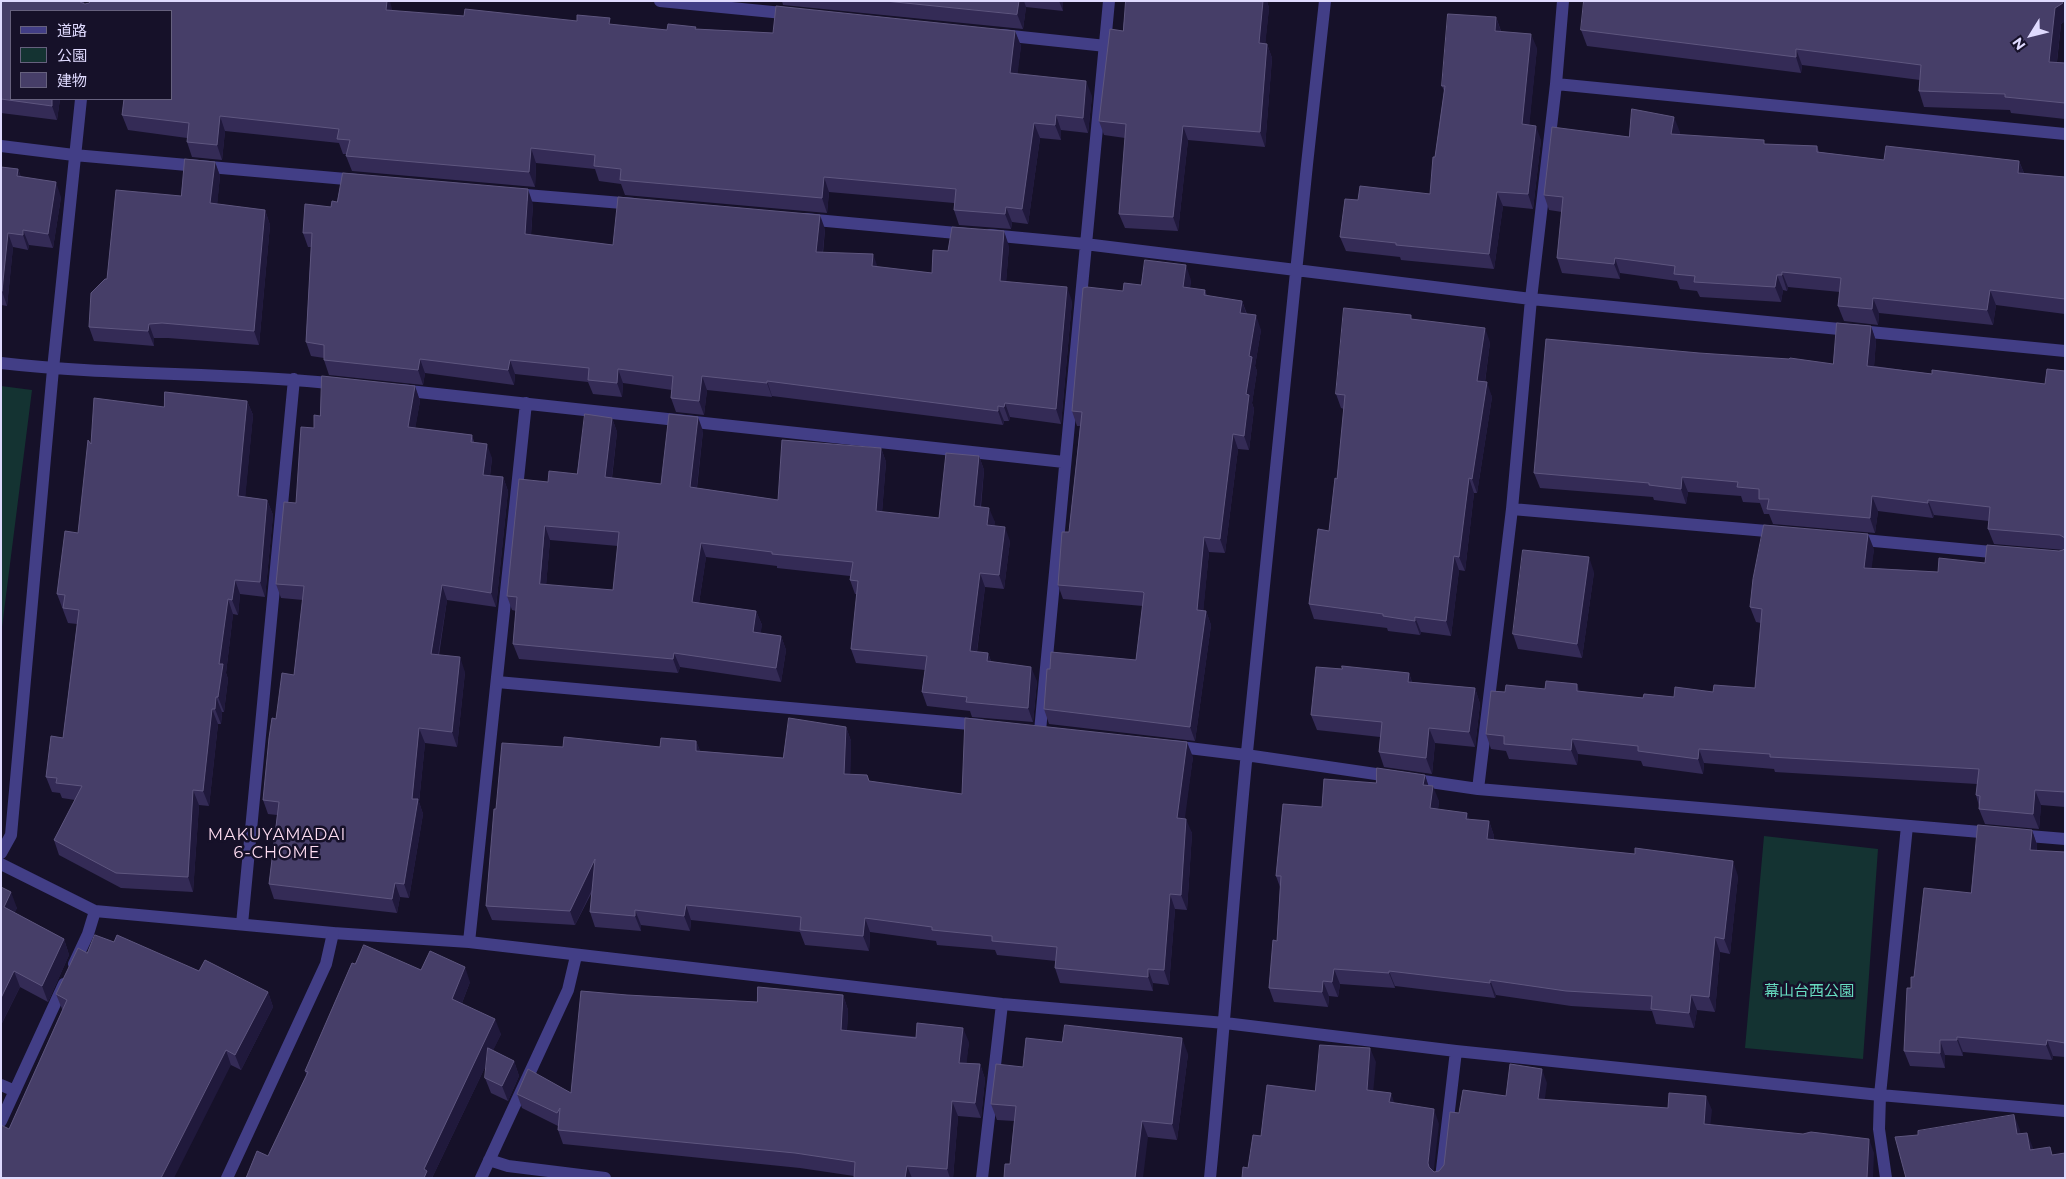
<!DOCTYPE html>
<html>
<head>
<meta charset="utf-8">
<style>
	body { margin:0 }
	#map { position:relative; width:2066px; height:1179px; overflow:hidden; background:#161129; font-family:Montserrat,"Noto Sans JP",sans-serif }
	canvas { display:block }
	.frame { position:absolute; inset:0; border:2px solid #dfdafe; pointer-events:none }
	.legend { position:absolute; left:10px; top:10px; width:162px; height:90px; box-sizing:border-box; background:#161129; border:1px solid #66617e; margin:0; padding:6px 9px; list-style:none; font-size:15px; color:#dfdafe }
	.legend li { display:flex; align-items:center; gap:10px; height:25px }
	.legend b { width:25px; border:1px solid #66617e }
	.north { position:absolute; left:2006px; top:10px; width:50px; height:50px; -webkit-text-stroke:4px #161129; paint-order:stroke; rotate:234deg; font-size:14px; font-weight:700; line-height:20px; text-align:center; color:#dfdafe }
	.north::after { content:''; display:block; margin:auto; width:18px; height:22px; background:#dfdafe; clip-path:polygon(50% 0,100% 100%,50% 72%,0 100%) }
</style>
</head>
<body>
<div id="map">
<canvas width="2066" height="1179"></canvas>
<div class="frame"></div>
<ul class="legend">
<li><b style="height:6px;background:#423e86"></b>道路</li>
<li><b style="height:14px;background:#143332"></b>公園</li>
<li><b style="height:14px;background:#463e68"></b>建物</li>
</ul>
<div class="north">N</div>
</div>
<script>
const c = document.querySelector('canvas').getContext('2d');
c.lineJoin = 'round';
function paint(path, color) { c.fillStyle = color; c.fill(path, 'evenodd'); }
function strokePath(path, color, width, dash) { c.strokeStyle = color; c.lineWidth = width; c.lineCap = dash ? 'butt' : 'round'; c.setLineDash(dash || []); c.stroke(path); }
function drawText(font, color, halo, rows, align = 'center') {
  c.font = font + ' Montserrat,"Noto Sans JP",sans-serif'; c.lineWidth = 5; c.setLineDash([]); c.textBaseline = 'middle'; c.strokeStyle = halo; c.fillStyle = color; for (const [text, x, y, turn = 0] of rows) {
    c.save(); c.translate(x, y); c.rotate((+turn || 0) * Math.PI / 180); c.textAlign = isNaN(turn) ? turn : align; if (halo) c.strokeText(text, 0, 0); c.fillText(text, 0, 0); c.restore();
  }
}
paint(new Path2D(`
	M 1,386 L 32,390 L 1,635 Z
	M 1764,836 L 1878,849 L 1863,1059 L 1745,1048 Z`), '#143332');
strokePath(new Path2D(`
	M 660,1 L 793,14
	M 1002,35 L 1106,46
	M 1556,84 L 2065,134
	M 1,146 L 74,155 L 357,180
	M 514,194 L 634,204
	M 805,219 L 967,234
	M 990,235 L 1085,244 L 1531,299 L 2065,351
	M 1,363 C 113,376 226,372 338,384
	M 400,390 L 1064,462
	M 1512,509 L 1778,532
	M 1853,539 L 2002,553
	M 497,682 L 981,725
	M 1040,731 L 1109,1
	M 1172,746 L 1246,755 L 1478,789 L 1992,833
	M 1478,789 L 1512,509 L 1531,299 L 1556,84 L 1563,1
	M 2017,835 L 2065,839
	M 1,853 L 11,835 L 53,369 L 81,99
	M 1,864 L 95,911 L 333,933 L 469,942 L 1002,1004 L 1225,1023 L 1456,1051 L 1880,1095 L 2065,1111
	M 242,924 L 294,379
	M 469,942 L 526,403
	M 74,964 L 88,934 L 95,911
	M 1,1085 L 15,1091
	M 1,1121 L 64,984
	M 489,1160 L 508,1166 L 605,1178
	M 481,1178 L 568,990 L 576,956
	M 982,1178 L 1002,1004
	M 1210,1178 C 1224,1036 1233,894 1247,752 C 1271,501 1297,251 1325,1
	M 1441,1178 L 1456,1051
	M 1886,1178 L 1879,1129 L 1880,1095 L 1907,826`), '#423e86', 12);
strokePath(new Path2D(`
	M 227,1178 L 326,964 L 333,933`), '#423e86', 12);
paint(new Path2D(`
	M 1,1 L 84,1 L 84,4 L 85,4 L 89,3 L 392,9 L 392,11 L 464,16 L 613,25 L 667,30 L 697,29 L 773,33 L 1015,31 L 1021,46 L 1017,74 L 1092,96 L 1088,133 L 1061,130 L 1061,140 L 1040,138 L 1028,224 L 1012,222 L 1011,229 L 959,225 L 954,210 L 954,203 L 829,192 L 827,213 L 625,195 L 621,184 L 599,181 L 595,169 L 536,163 L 535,187 L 352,171 L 346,156 L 347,154 L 343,154 L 339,143 L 225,131 L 222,160 L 192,157 L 187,142 L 187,138 L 128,130 L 122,115 L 171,11 L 11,11 L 60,99 L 57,120 L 1,113 Z
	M 782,1 L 1063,1 L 1063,11 L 1026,7 L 1023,29 L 783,5 Z
	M 1126,1 L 1267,1 L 1269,8 L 1265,44 L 1267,44 L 1272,58 L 1265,147 L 1188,140 L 1178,231 L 1125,228 L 1119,214 L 1125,138 L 1104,135 L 1099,121 L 1123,31 Z
	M 2062,1 L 2065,7 L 2065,21 L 2061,24 L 2057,62 L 2065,63 L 2065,119 L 2011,113 L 2010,110 L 1924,107 L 1919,91 L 1920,80 L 1802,65 L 1801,73 L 1587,46 L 1581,30 Z
	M 1496,17 L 1501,31 L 1537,48 L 1529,125 L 1541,140 L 1533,209 L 1503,206 L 1494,269 L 1401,260 L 1400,257 L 1346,251 L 1340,237 L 1358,200 L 1430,194 L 1444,91 L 1442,86 Z
	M 1680,132 L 1679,135 L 1765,144 L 1817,146 L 1819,152 L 1884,160 L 2019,161 L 2024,173 L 2065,177 L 2065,314 L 1996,305 L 1993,325 L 1879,313 L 1878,325 L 1844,321 L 1838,306 L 1840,292 L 1788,287 L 1787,291 L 1783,290 L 1781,302 L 1700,297 L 1697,291 L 1680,289 L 1677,281 L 1620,273 L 1620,279 L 1562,273 L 1557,258 L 1562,212 L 1549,210 L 1544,195 L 1629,137 Z
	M 215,162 L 220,176 L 217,204 L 265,210 L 270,225 L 259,345 L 168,338 L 154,338 L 154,346 L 94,341 L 89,327 L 107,279 L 181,196 Z
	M 1,167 L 18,169 L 21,177 L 61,197 L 53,248 L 29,245 L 28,250 L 13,247 L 7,306 L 1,305 Z
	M 337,202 L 533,204 L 531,235 L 613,245 L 825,229 L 823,253 L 877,267 L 932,273 L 948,251 L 1009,246 L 1006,282 L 1072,301 L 1061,424 L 1010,417 L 1009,421 L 1004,421 L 1003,425 L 772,396 L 772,397 L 707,390 L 704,415 L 676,412 L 671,398 L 672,390 L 623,383 L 622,397 L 593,394 L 588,382 L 515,374 L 514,385 L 425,373 L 423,385 L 329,375 L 324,360 L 324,358 L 311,356 L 306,342 L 311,247 L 308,247 L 303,233 Z
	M 1191,280 L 1190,288 L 1205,290 L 1207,296 L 1242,301 L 1247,314 L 1261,330 L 1255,366 L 1257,371 L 1252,403 L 1254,409 L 1249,450 L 1238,449 L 1225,553 L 1209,552 L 1203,611 L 1206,611 L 1211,625 L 1195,741 L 1049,724 L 1044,709 L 1050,669 L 1136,660 L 1143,606 L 1063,599 L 1058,585 L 1069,532 L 1080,426 L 1077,426 L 1072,411 L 1141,285 Z
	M 1413,319 L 1490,342 L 1485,382 L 1492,397 L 1477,493 L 1474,493 L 1465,571 L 1459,570 L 1451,636 L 1421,632 L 1420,635 L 1388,631 L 1387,628 L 1314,619 L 1309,604 L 1329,531 L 1337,479 L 1344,409 L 1341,408 L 1336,394 Z
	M 1871,326 L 1876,341 L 1874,366 L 1932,374 L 2045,384 L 2065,371 L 2065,807 L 2041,805 L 2039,829 L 1985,824 L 1979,809 L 1979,806 L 1976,795 L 1977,784 L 1775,772 L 1774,769 L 1704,763 L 1703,774 L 1643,766 L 1641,761 L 1578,754 L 1577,765 L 1509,759 L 1506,751 L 1491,749 L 1486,734 L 1505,692 L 1545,689 L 1643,698 L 1674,697 L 1713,692 L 1755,688 L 1761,623 L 1756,622 L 1750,607 L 1874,549 L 1871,568 L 1938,572 L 2064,550 L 1994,544 L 1988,529 L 1989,521 L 1934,515 L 1933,518 L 1878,511 L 1875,533 L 1773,524 L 1769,514 L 1764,514 L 1760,503 L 1743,502 L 1741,496 L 1688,492 L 1686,504 L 1654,500 L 1653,497 L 1540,488 L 1534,473 L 1833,364 Z
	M 415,386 L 420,401 L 415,428 L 472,435 L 474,442 L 492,458 L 490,476 L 503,477 L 508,491 L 496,607 L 447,600 L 439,655 L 465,672 L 457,747 L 425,743 L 419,802 L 423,814 L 409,898 L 400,897 L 397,913 L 274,899 L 269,884 L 277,815 L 268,814 L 263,800 L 276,719 L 294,675 L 303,600 L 281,598 L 276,584 L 296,503 L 314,428 Z
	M 247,401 L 253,415 L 245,497 L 267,500 L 273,515 L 265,597 L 240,594 L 238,615 L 233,614 L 226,673 L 228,679 L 224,712 L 222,712 L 221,724 L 218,724 L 209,806 L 199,805 L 193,892 L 121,888 L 59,855 L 54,840 L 75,800 L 62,798 L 60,793 L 52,792 L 46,777 L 63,738 L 77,624 L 68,623 L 57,594 L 78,533 L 91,444 L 164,407 Z
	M 612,418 L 617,432 L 612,478 L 661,484 L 703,431 L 697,488 L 778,500 L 881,448 L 886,462 L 882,512 L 939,518 L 979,456 L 984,470 L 981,507 L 995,522 L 994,525 L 1010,541 L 1004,589 L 985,587 L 977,652 L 988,653 L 991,661 L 1037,681 L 1033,722 L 972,717 L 970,711 L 927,706 L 922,692 L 925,670 L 856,663 L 851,649 L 857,594 L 855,594 L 850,580 L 850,576 L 777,568 L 777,566 L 706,557 L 699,603 L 756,611 L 762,625 L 760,633 L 781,636 L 786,650 L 781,682 L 680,667 L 678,673 L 519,659 L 513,644 L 516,611 L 512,610 L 507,596 L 548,482 L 577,474 ZM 550,540 L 618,546 L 613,590 L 546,585 Z
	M 1594,572 L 1582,658 L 1518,649 L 1513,634 Z
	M 1342,669 L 1409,673 L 1412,682 L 1475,688 L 1480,704 L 1475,747 L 1435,743 L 1432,774 L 1384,767 L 1379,752 L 1380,737 L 1317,730 L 1311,715 Z
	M 846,727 L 851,741 L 850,775 L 869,781 L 962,794 L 1193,757 L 1184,819 L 1192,833 L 1187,910 L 1175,909 L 1169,985 L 1153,983 L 1153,991 L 1060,983 L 1055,968 L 1056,961 L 997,955 L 995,950 L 937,945 L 936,941 L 870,932 L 869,951 L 805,945 L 800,932 L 691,920 L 690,931 L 641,925 L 641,931 L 595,927 L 590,912 L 592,892 L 575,925 L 492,920 L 486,906 L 496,809 L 563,747 L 660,747 L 696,741 L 700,751 L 783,758 Z
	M 1425,775 L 1428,786 L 1439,801 L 1438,809 L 1470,820 L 1489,821 L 1494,836 L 1494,840 L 1738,876 L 1730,954 L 1720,952 L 1715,1012 L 1697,1010 L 1694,1028 L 1656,1024 L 1652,1011 L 1571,1006 L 1496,995 L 1495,998 L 1395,986 L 1395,988 L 1340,984 L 1338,997 L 1329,996 L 1328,1007 L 1274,1002 L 1269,988 L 1277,941 L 1280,887 L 1276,876 L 1322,807 L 1376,783 Z
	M 2032,830 L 2037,845 L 2037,851 L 2065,852 L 2065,1057 L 2053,1056 L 2052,1060 L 1963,1052 L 1963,1056 L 1945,1055 L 1945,1068 L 1910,1066 L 1904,1051 L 1911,988 L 1914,977 L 1971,893 Z
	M 1,887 L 17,908 L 14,913 L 64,939 L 69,955 L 48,1002 L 20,987 L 1,1025 Z
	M 114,942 L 199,971 L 268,992 L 273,1007 L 241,1070 L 231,1065 L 9,1129 L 63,1010 L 62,1009 L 56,994 L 87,953 Z
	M 355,964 L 421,970 L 470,982 L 462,1003 L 501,1034 L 493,1050 L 514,1061 L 519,1076 L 508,1101 L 491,1093 L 485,1078 L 487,1063 L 432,1178 L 246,1178 L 268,1156 L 307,1076 L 305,1071 Z
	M 627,995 L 757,1002 L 843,995 L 848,1010 L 847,1030 L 969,1042 L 966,1063 L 980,1064 L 985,1079 L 981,1118 L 958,1116 L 953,1178 L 854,1178 L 854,1176 L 800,1168 L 563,1144 L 558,1130 L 558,1126 L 522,1108 L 517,1094 L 571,1093 Z
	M 1188,1054 L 1177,1140 L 1148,1137 L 1010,1164 L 1014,1121 L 997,1120 L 991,1104 L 1023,1067 Z`), '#342b56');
paint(new Path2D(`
	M 387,1 L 390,1 L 392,9 L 392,25 L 386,10 Z
	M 1019,1 L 1024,1 L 1026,7 L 1023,29 L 1017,14 Z
	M 1059,1 L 1063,1 L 1063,11 Z
	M 1263,1 L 1267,1 L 1269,8 L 1264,57 L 1259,43 Z
	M 2063,3 L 2065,7 L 2065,21 L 2061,24 L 2055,78 L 2049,62 L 2055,8 Z
	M 1496,17 L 1501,32 L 1495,31 Z
	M 1015,31 L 1021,46 L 1016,88 L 1010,73 Z
	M 1531,34 L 1537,48 L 1528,139 L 1522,124 Z
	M 1267,44 L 1272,58 L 1265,147 L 1260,132 Z
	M 1796,49 L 1802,65 L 1801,73 L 1796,57 Z
	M 1086,81 L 1092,96 L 1088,133 L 1083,118 Z
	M 52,99 L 60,99 L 57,120 L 52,106 Z
	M 1056,115 L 1061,130 L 1061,140 L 1055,125 Z
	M 220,116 L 225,131 L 222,160 L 217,145 Z
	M 1674,117 L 1680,132 L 1676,149 L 1671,134 Z
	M 1034,123 L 1040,138 L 1028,224 L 1022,209 Z
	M 1183,126 L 1188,140 L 1178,231 L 1173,217 Z
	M 1536,126 L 1541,140 L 1533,209 L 1528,194 Z
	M 531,148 L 536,163 L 535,187 L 529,172 Z
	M 2019,161 L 2025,176 L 2018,173 Z
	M 215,162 L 220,176 L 216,217 L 210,203 Z
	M 18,169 L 23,184 L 17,176 Z
	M 824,177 L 829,192 L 827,213 L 822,198 Z
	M 56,182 L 61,197 L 53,248 L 48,234 Z
	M 528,189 L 533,204 L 530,248 L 525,234 Z
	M 1497,192 L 1503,206 L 1494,269 L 1489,254 Z
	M 1006,207 L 1012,222 L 1011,229 L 1005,214 Z
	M 265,210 L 270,225 L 259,345 L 254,331 Z
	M 820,215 L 825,229 L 821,267 L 816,252 Z
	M 23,230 L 29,245 L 28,250 L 23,235 Z
	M 1004,231 L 1009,246 L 1005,295 L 1000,281 Z
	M 8,233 L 13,247 L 7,306 L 2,291 Z
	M 873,254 L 878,268 L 872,266 Z
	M 1615,258 L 1620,273 L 1620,279 L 1614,264 Z
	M 1186,265 L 1191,280 L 1188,301 L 1183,287 Z
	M 1782,272 L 1788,287 L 1787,291 L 1782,275 Z
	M 1777,275 L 1783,290 L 1781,302 L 1775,287 Z
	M 1067,287 L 1072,301 L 1061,424 L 1056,409 Z
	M 1990,290 L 1996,305 L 1993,325 L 1987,310 Z
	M 1873,298 L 1879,313 L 1878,325 L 1872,309 Z
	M 1242,301 L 1247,316 L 1240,313 Z
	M 1256,315 L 1261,330 L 1255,366 L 1257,371 L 1252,403 L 1254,409 L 1249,450 L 1244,436 L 1246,394 L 1249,356 Z
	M 149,324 L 154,338 L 154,346 L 148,331 Z
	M 1871,326 L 1876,341 L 1873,380 L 1867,366 Z
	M 1485,328 L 1490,342 L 1483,396 L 1477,381 Z
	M 420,359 L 425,373 L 423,385 L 418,370 Z
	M 510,360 L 515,374 L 514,385 L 508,370 Z
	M 618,369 L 623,383 L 622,397 L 617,383 Z
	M 702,376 L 707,390 L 704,415 L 699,401 Z
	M 767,381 L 772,396 L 772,397 L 767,383 Z
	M 1487,382 L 1492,397 L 1477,493 L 1472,479 Z
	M 415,386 L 420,401 L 413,442 L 408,427 Z
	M 247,401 L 253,415 L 244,511 L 238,496 Z
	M 1005,403 L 1010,417 L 1009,421 L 1004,407 Z
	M 998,406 L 1004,421 L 1003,425 L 998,411 Z
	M 698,417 L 703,431 L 695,502 L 690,487 Z
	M 612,418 L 617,432 L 610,492 L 605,477 Z
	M 1233,434 L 1238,449 L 1225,553 L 1220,539 Z
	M 487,444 L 492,458 L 488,489 L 483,475 Z
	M 881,448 L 886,462 L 881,525 L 876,511 Z
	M 979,456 L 984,470 L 979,520 L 974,506 Z
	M 503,477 L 508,491 L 496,607 L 491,593 Z
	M 1682,477 L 1688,492 L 1686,504 L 1681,489 Z
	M 1469,478 L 1474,493 L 1465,571 L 1459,557 Z
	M 1872,496 L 1878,511 L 1875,533 L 1870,518 Z
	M 267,500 L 273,515 L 265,597 L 260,582 Z
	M 1928,500 L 1934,515 L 1933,518 L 1928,503 Z
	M 989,508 L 995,522 L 992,539 L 987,525 Z
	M 545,526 L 550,540 L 545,598 L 540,584 Z
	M 1005,527 L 1010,541 L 1004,589 L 999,575 Z
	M 1868,534 L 1874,549 L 1870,582 L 1864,568 Z
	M 1204,537 L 1209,552 L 1202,624 L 1197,610 Z
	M 701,543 L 706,557 L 697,616 L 692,602 Z
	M 1454,556 L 1459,570 L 1451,636 L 1446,621 Z
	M 1589,557 L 1594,572 L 1582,658 L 1577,644 Z
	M 980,573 L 985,587 L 975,665 L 970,651 Z
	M 235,580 L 240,594 L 238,615 L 232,600 Z
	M 442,585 L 447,600 L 436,668 L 431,654 Z
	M 228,599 L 233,614 L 226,673 L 228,679 L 224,712 L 218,697 L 219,664 Z
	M 756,611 L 762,625 L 759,646 L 753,632 Z
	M 1206,611 L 1211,625 L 1195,741 L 1190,727 Z
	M 1415,617 L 1421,632 L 1420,635 L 1415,621 Z
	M 781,636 L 786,650 L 781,682 L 776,668 Z
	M 674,653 L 680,667 L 678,673 L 673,659 Z
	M 988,653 L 993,667 L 987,661 Z
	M 460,657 L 465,672 L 457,747 L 452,732 Z
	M 1031,667 L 1037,681 L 1033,722 L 1028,708 Z
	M 1409,673 L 1414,689 L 1408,682 Z
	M 1577,684 L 1583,699 L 1577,691 Z
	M 1475,688 L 1480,704 L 1475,747 L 1469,732 Z
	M 216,697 L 222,712 L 221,724 L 215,709 Z
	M 212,709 L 218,724 L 209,806 L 203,791 Z
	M 846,727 L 851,741 L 850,789 L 844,774 Z
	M 419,728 L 425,743 L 419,802 L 423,814 L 409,898 L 404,884 Z
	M 1429,728 L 1435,743 L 1432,774 L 1426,758 Z
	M 1572,739 L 1578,754 L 1577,765 L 1571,750 Z
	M 696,741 L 702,756 L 696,751 Z
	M 1187,742 L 1193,757 L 1183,833 L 1177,818 Z
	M 1699,749 L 1704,763 L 1703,774 L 1698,759 Z
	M 1425,775 L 1430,790 L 1423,785 Z
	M 1433,786 L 1439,801 L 1436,823 L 1430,808 Z
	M 193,790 L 199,805 L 193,892 L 188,877 Z
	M 2035,790 L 2041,805 L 2039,829 L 2033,814 Z
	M 1467,813 L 1472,827 L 1466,819 Z
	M 1186,819 L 1192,833 L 1187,910 L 1181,895 Z
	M 1489,821 L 1494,836 L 1492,854 L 1487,839 Z
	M 2032,830 L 2037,845 L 2036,865 L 2030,850 Z
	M 595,859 L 600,873 L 575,925 L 570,911 Z
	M 1733,861 L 1738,876 L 1730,954 L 1724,939 Z
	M 395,883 L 400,897 L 397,913 L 392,899 Z
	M 11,892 L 17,908 L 10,923 L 4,907 Z
	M 1170,894 L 1175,909 L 1169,985 L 1164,970 Z
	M 686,905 L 691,920 L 690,931 L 684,916 Z
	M 635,910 L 641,925 L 641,931 L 635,916 Z
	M 865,918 L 870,932 L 869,951 L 863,936 Z
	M 1715,937 L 1720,952 L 1715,1012 L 1709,997 Z
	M 64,939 L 69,955 L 48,1002 L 42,986 Z
	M 465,967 L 470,982 L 458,1013 L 452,999 Z
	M 1148,969 L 1153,983 L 1153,991 L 1148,977 Z
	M 1334,969 L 1340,984 L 1338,997 L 1332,982 Z
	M 14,971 L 20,987 L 1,1025 L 1,998 Z
	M 1389,971 L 1395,986 L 1395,988 L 1389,973 Z
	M 1490,980 L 1496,995 L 1495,998 L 1490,983 Z
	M 1323,981 L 1329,996 L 1328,1007 L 1322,992 Z
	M 268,992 L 273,1007 L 241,1070 L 235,1055 Z
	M 843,995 L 848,1010 L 846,1044 L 841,1030 Z
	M 1691,995 L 1697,1010 L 1694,1028 L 1689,1013 Z
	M 495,1019 L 501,1034 L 432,1178 L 424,1178 L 424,1169 Z
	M 963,1028 L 969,1042 L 965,1077 L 959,1063 Z
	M 1957,1037 L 1963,1052 L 1963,1056 L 1957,1040 Z
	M 1182,1038 L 1188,1054 L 1177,1140 L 1172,1124 Z
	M 1940,1040 L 1945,1055 L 1945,1068 L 1940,1053 Z
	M 2047,1040 L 2053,1056 L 2052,1060 L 2046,1045 Z
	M 1370,1048 L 1376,1062 L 1372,1104 L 1367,1090 Z
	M 226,1050 L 231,1065 L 174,1178 L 161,1178 Z
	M 514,1061 L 519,1076 L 508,1101 L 502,1086 Z
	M 980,1064 L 985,1079 L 981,1118 L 975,1103 Z
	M 1542,1069 L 1547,1083 L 1543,1113 L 1538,1099 Z
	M 1391,1093 L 1396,1108 L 1389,1102 Z
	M 1706,1096 L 1712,1110 L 1709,1138 L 1704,1124 Z
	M 952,1101 L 958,1116 L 953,1178 L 950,1178 L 947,1169 Z
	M 1434,1109 L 1439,1124 L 1433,1178 L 1429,1167 L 1428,1163 Z
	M 2014,1115 L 2020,1130 L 2022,1149 L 2017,1134 Z
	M 1142,1121 L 1148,1137 L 1143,1178 L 1135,1178 Z
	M 2027,1133 L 2033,1148 L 2036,1164 L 2030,1150 Z
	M 1869,1139 L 1874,1153 L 1873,1178 L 1867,1178 Z
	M 907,1166 L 912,1178 L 905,1178 Z`), '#20193c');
const building = new Path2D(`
	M 1,1 L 80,1 L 80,2 L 85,4 L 89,3 L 91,1 L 387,1 L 386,10 L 464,16 L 465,9 L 577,21 L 577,15 L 610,18 L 609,24 L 667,30 L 668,24 L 696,27 L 695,29 L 773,33 L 776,6 L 1015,31 L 1010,73 L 1086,81 L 1083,118 L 1056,115 L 1055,125 L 1034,123 L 1022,209 L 1006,207 L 1005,214 L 954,210 L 956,189 L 824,177 L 822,198 L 620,180 L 621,169 L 594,166 L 595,155 L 531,148 L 529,172 L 346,156 L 350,140 L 337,139 L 339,129 L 220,116 L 217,145 L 187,142 L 189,123 L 122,115 L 124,99 L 171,99 L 171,11 L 11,11 L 11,99 L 52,99 L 52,106 L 1,99 Z
	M 886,1 L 1019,1 L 1017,14 Z
	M 1126,1 L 1263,1 L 1259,43 L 1267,44 L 1260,132 L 1183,126 L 1173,217 L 1119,214 L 1126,124 L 1099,121 L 1110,29 L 1123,31 Z
	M 1584,1 L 2062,1 L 2063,3 L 2055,8 L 2049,62 L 2065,63 L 2065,103 L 2005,97 L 2005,94 L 1919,91 L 1921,65 L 1796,49 L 1796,57 L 1581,30 Z
	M 1448,14 L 1496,17 L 1495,31 L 1531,34 L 1522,124 L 1536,126 L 1528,194 L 1497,192 L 1489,254 L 1396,245 L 1396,243 L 1340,237 L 1345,199 L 1358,200 L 1360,186 L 1430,194 L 1433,157 L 1435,157 L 1445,86 L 1442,86 Z
	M 1632,109 L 1674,117 L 1671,134 L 1764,140 L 1764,144 L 1817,146 L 1817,152 L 1884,160 L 1886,146 L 2019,161 L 2018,173 L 2065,177 L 2065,299 L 1990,290 L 1987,310 L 1873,298 L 1872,309 L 1838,306 L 1841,278 L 1782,272 L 1782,275 L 1777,275 L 1775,287 L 1694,282 L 1695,276 L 1674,274 L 1675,266 L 1615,258 L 1614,264 L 1557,258 L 1563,197 L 1544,195 L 1552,127 L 1629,137 Z
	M 185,159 L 215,162 L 210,203 L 265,210 L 254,331 L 162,323 L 149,324 L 148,331 L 89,327 L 91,293 L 105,279 L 107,279 L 116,190 L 181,196 Z
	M 1,167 L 18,169 L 17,176 L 56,182 L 48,234 L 23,230 L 23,235 L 8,233 L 2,291 Z
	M 343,173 L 528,189 L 525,234 L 613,245 L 618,197 L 820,215 L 816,252 L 873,254 L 872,266 L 932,273 L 933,250 L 948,251 L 952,227 L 1004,231 L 1000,281 L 1067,287 L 1056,409 L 1005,403 L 1004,407 L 998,406 L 998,411 L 767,381 L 767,383 L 702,376 L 699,401 L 671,398 L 673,376 L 618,369 L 617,383 L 588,380 L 589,368 L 510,360 L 508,370 L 420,359 L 418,370 L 324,360 L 324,345 L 306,342 L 312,233 L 303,233 L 305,204 L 331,207 L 332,201 L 337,202 Z
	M 1145,260 L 1186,265 L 1183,287 L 1205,290 L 1204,295 L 1242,301 L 1240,313 L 1256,315 L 1249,356 L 1252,357 L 1246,394 L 1249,395 L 1244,436 L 1233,434 L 1220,539 L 1204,537 L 1197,610 L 1206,611 L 1190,727 L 1044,709 L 1047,669 L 1050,669 L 1051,652 L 1136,660 L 1144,593 L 1143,592 L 1058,585 L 1062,532 L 1069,532 L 1082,412 L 1072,411 L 1083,288 L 1087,287 L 1123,291 L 1124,283 L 1141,285 Z
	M 1344,308 L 1411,315 L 1411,319 L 1485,328 L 1477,381 L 1487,382 L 1472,479 L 1469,478 L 1459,557 L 1454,556 L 1446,621 L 1415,617 L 1415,621 L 1383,616 L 1383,614 L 1309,604 L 1318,529 L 1329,531 L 1335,478 L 1337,479 L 1345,395 L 1336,394 Z
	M 1837,323 L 1871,326 L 1867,366 L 1932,374 L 1932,370 L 2045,384 L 2047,369 L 2065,371 L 2065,538 L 2060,535 L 1988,529 L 1990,507 L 1928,500 L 1928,503 L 1872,496 L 1870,518 L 1767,509 L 1769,499 L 1759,499 L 1759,489 L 1737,487 L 1738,482 L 1682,477 L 1681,489 L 1649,485 L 1649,483 L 1534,473 L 1546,339 L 1699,353 L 1789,359 L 1790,358 L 1833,364 Z
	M 322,376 L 415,386 L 408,427 L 472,435 L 471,442 L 487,444 L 483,475 L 503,477 L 491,593 L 442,585 L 431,654 L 460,657 L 452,732 L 419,728 L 412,799 L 418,799 L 404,884 L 395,883 L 392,899 L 269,884 L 279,802 L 263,800 L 269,738 L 272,718 L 276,719 L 282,673 L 294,675 L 304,586 L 276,584 L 284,502 L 296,503 L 301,427 L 314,428 L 314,415 L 320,416 Z
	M 165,392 L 247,401 L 238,496 L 267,500 L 260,582 L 235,580 L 232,600 L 228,599 L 219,664 L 223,664 L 218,697 L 216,697 L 215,709 L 212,709 L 203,791 L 193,790 L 188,877 L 116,873 L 54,840 L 82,786 L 56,783 L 57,778 L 46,777 L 51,736 L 63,738 L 79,610 L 63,608 L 65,595 L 57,594 L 65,531 L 78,533 L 88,440 L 91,444 L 94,398 L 164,407 Z
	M 585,414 L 612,418 L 605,477 L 661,484 L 669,414 L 698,417 L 690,487 L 778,500 L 782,440 L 881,448 L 876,511 L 939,518 L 946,453 L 979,456 L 974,506 L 989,508 L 987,525 L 1005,527 L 999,575 L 980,573 L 970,651 L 988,653 L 987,661 L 1031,667 L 1028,708 L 966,702 L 967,697 L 922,692 L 927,656 L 851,649 L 858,581 L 850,580 L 853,562 L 772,554 L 772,552 L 701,543 L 692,602 L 756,611 L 753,632 L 781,636 L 776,668 L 674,653 L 673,659 L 513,644 L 517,597 L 507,596 L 519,479 L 548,482 L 549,471 L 577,474 ZM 545,526 L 619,532 L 613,590 L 540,584 Z
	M 1764,525 L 1868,534 L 1864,568 L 1938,572 L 1939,558 L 1985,563 L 1987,545 L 2059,551 L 2063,550 L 2065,548 L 2065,792 L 2035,790 L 2033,814 L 1979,809 L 1980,796 L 1976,795 L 1979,769 L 1770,757 L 1770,754 L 1699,749 L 1698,759 L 1638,751 L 1638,746 L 1572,739 L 1571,750 L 1504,744 L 1504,736 L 1486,734 L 1491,691 L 1505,692 L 1506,685 L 1545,689 L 1546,681 L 1577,684 L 1577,691 L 1643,698 L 1644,694 L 1674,697 L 1675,687 L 1713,692 L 1714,685 L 1755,688 L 1762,609 L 1750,607 L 1753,579 Z
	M 1523,550 L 1589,557 L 1577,644 L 1513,634 Z
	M 1342,666 L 1409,673 L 1408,682 L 1475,688 L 1469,732 L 1429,728 L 1426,758 L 1379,752 L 1382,722 L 1311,715 L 1316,667 L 1342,669 Z
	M 789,718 L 846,727 L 844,774 L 867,775 L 869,781 L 962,794 L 965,718 L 1187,742 L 1177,818 L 1186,819 L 1181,895 L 1170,894 L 1164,970 L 1148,969 L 1148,977 L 1055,968 L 1057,947 L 992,941 L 992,936 L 932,930 L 932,927 L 865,918 L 863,936 L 800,930 L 801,917 L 686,905 L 684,916 L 635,910 L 635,916 L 590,912 L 595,859 L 570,911 L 486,906 L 494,809 L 496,809 L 502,743 L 563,747 L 564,737 L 660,747 L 661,738 L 696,741 L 696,751 L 783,758 Z
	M 1377,768 L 1425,775 L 1423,785 L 1433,786 L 1430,808 L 1467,813 L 1466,819 L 1489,821 L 1487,839 L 1635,854 L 1635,848 L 1733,861 L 1724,939 L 1715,937 L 1709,997 L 1691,995 L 1689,1013 L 1651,1009 L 1652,996 L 1566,991 L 1490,980 L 1490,983 L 1389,971 L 1389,973 L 1334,969 L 1332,982 L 1323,981 L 1322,992 L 1269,988 L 1273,940 L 1277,941 L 1281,876 L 1276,876 L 1283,804 L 1322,807 L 1324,779 L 1376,783 Z
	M 1978,825 L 2032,830 L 2030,850 L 2065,852 L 2065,1043 L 2047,1040 L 2046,1045 L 1957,1037 L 1957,1040 L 1940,1040 L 1940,1053 L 1904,1051 L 1907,988 L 1911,988 L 1911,977 L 1914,977 L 1924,888 L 1971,893 Z
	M 1,887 L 11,892 L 4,907 L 64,939 L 42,986 L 14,971 L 1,998 Z
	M 95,935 L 114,942 L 117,935 L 199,971 L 205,960 L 268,992 L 235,1055 L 226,1050 L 161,1178 L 1,1178 L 1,1125 L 9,1129 L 67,1000 L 56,994 L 78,948 L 87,953 Z
	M 364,945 L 421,970 L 430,951 L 465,967 L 452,999 L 495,1019 L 424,1169 L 427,1171 L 424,1178 L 246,1178 L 257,1151 L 268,1156 L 308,1072 L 305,1071 L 352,963 L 355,964 Z
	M 758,987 L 843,995 L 841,1030 L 916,1038 L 917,1023 L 963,1028 L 959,1063 L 980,1064 L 975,1103 L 952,1101 L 947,1169 L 907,1166 L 905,1178 L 854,1178 L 855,1162 L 795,1153 L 558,1130 L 560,1108 L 557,1113 L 517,1094 L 528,1069 L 571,1093 L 581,991 L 627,995 L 757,1002 Z
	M 1065,1025 L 1182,1038 L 1172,1124 L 1142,1121 L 1135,1178 L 1004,1178 L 1005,1164 L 1010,1164 L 1016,1106 L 991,1104 L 996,1064 L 1023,1067 L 1026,1038 L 1062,1042 Z
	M 1320,1045 L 1370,1048 L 1367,1090 L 1391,1093 L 1389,1102 L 1434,1109 L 1428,1163 L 1429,1167 L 1434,1172 L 1439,1171 L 1444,1165 L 1450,1112 L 1459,1113 L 1463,1090 L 1506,1096 L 1510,1064 L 1542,1069 L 1538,1099 L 1668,1108 L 1669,1093 L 1706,1096 L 1704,1124 L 1803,1134 L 1811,1132 L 1869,1139 L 1867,1178 L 1242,1178 L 1243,1167 L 1248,1168 L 1253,1135 L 1261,1136 L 1267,1085 L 1315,1091 Z
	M 488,1048 L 514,1061 L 502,1086 L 485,1078 Z
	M 2014,1115 L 2017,1134 L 2027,1133 L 2030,1150 L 2050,1147 L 2052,1155 L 2065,1153 L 2065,1178 L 1906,1178 L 1895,1137 L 1918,1135 L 1918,1131 Z`);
paint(building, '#463e68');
strokePath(building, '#5e567f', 1);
drawText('15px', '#67ddc1', '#161129', [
	["幕山台西公園",1809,992]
]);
c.letterSpacing = '1px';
drawText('16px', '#fedcf1', '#161129', [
	["MAKUYAMADAI",277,835],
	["6-CHOME",277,853]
]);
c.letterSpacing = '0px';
</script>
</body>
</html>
